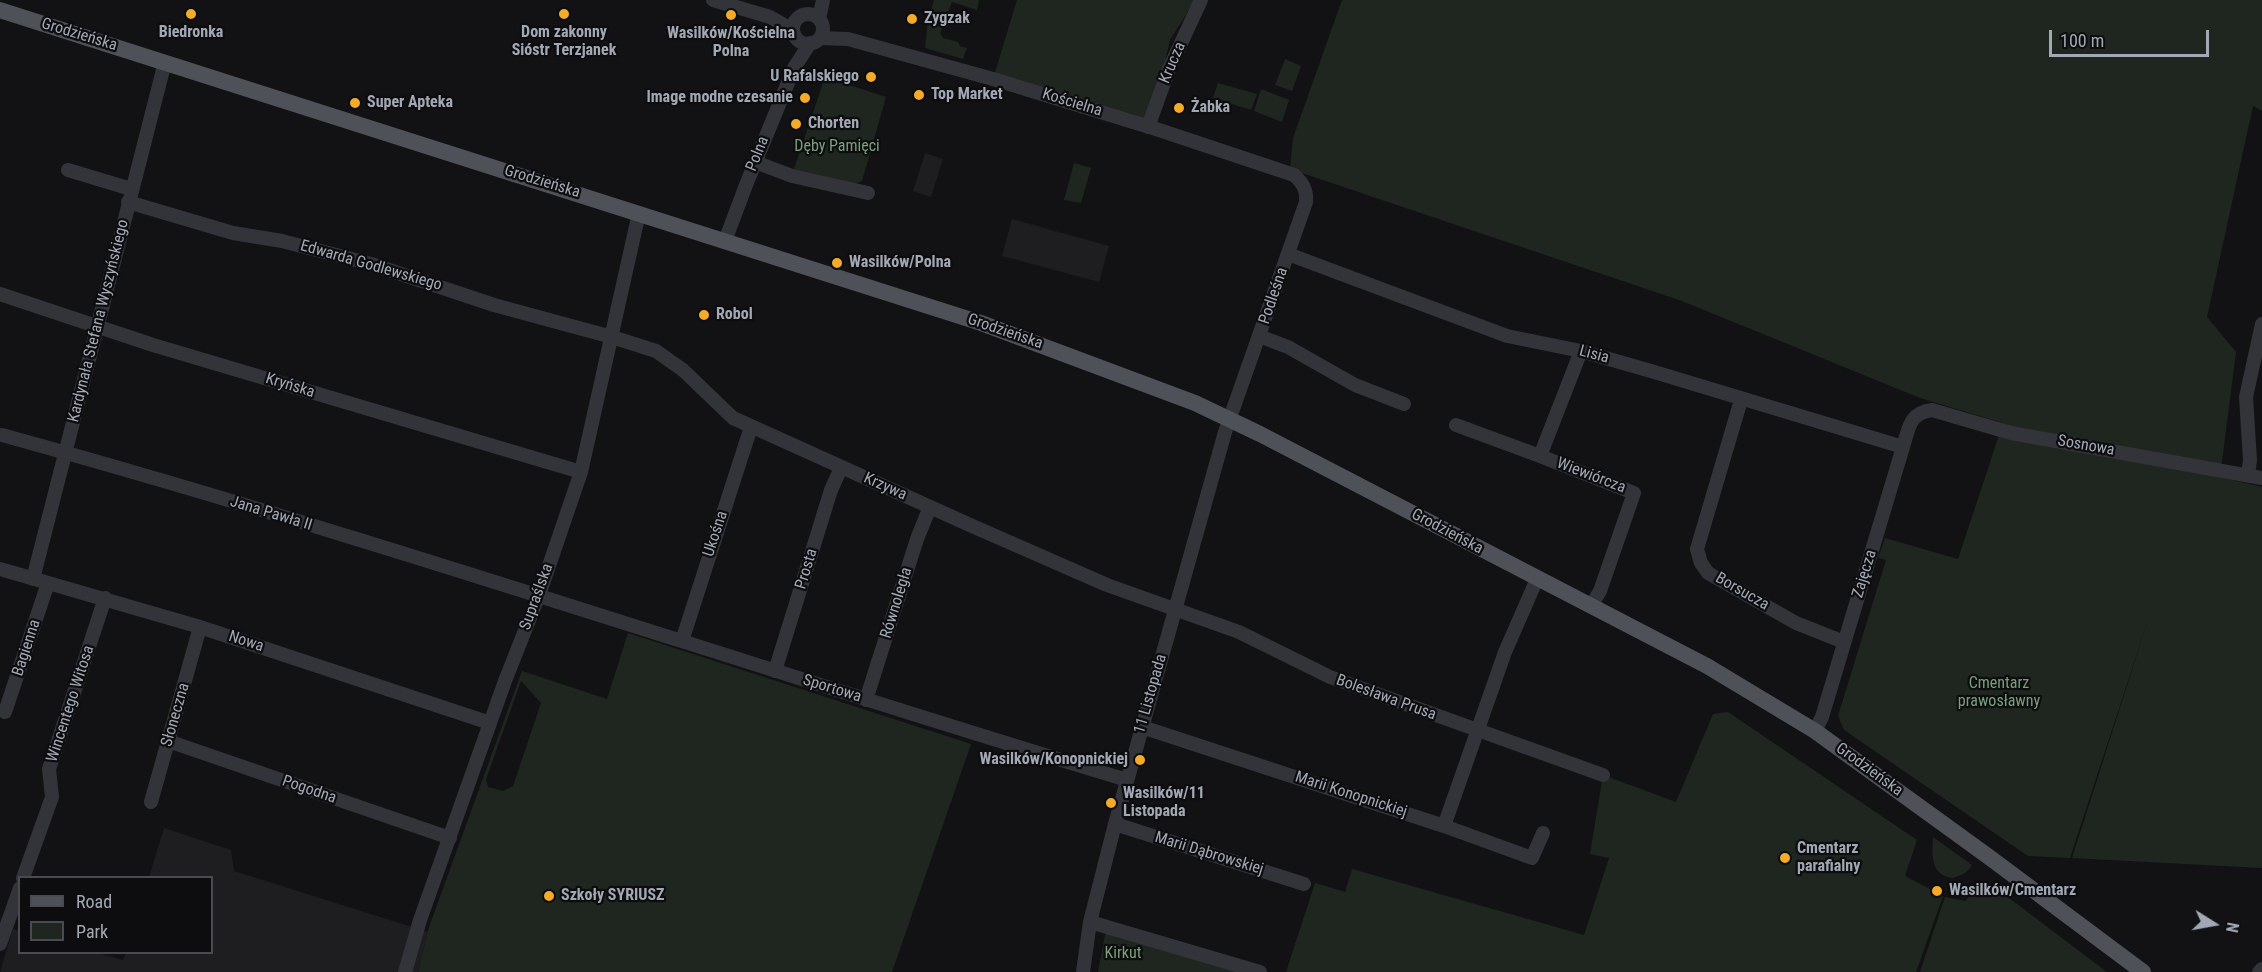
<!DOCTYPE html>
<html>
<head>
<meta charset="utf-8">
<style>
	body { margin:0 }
	#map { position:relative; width:2262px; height:972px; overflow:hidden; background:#121214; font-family:"Roboto Condensed",sans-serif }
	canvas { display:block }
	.legend { position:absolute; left:18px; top:876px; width:195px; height:78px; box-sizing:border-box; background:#0d0d0f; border:2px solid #494b51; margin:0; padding:8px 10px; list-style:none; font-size:18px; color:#a3a9b4 }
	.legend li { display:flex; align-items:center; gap:12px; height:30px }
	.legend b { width:30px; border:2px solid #494b51 }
	.north { position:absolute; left:2184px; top:894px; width:60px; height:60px; -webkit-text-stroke:4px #0d0d0f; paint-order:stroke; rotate:101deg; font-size:16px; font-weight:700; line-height:24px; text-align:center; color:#a3a9b4 }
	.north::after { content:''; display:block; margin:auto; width:21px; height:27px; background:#a3a9b4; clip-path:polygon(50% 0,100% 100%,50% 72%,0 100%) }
	.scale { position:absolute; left:2049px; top:30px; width:160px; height:27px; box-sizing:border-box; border:3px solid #a3a9b4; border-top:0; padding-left:8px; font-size:18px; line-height:21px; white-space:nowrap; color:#a3a9b4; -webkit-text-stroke:4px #0d0d0f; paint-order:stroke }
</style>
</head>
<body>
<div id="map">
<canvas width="2262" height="972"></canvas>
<ul class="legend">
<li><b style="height:8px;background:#4f5158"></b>Road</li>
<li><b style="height:16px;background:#1e261f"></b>Park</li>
</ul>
<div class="north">N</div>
<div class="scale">100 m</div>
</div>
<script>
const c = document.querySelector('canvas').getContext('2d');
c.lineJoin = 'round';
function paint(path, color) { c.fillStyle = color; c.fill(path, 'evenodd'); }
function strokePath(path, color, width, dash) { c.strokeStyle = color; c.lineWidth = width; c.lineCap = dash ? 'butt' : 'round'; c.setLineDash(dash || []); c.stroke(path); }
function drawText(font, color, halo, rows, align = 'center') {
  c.font = font + ' "Roboto Condensed",sans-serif'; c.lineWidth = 4.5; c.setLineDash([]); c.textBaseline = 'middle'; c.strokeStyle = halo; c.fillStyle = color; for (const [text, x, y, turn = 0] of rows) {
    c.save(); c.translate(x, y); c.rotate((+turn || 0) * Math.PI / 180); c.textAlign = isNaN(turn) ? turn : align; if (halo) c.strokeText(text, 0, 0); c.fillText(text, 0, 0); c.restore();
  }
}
paint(new Path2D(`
	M 925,153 L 943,159 L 931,197 L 913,191 Z
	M 1012,219 L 1109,246 L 1099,282 L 1002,256 Z
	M 164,828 L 231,850 L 234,871 L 428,932 L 418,972 L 0,972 L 13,929 L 19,931 L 20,952 L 98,953 L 123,960 L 126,953 L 212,952 L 212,878 L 149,877 Z`), '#1e1e21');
paint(new Path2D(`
	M 934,0 L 979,0 L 977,10 L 952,2 L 940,33 L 943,38 L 958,42 L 960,46 L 967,48 L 963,59 L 925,48 L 928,20 Z
	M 1017,0 L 1195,0 L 1170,40 L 1154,111 L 1142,125 L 993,79 Z
	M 1342,0 L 2262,0 L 2262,111 L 2253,106 L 2207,317 L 2236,352 L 2220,477 L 2262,487 L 2262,868 L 2072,858 L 2150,614 L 2070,858 L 2028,856 L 1844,730 L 1838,716 L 1886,560 L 1878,558 L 1885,538 L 1958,559 L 2003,423 L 1920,398 L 1682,301 L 1290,169 L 1293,138 Z
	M 1285,59 L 1301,66 L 1292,91 L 1275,85 Z
	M 825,77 L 886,97 L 862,181 L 854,184 L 793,172 Z
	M 1218,83 L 1257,94 L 1251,110 L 1213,98 Z
	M 1261,89 L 1289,100 L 1282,122 L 1254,111 Z
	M 1074,163 L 1091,168 L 1081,203 L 1064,200 Z
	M 628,633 L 971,744 L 892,972 L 418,972 L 429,927 L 522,671 L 607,699 ZM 521,681 L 541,703 L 513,786 L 503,791 L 488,787 L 486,779 Z
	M 1728,712 L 1917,840 L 1905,876 L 1943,896 L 1916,972 L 1286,972 L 1315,883 L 1345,892 L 1352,869 L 1584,935 L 1609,858 L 1590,854 L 1603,775 L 1676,802 L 1713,714 Z
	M 1933,837 L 1972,865 C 1968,872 1961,876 1952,878 C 1930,875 1932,854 1933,837 Z
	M 1988,882 L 2107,972 L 1920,972 L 1945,897 L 1965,901 L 1976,889 Z
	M 1109,932 L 1245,972 L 1098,972 L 1105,935 Z`), '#1e261f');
strokePath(new Path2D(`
	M 713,0 L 770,17 L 793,30
	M793 29a15 15 0 1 1 30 0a15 15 0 1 1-30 0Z
	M 819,19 L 823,0
	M 820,38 L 848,39 L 993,79 L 1156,129 L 1294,175 C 1303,183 1307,190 1306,202 L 1225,432 L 1115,824 L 1090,922 L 1083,972
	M 1148,127 L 1169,69 L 1201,0
	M 755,162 L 792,176 L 868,193
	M 68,170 L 131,189
	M 128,202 L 233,233 L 282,241 L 371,264 L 494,305 L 612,337 L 656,351 L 683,370 L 733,418 L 970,525 L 1107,585 L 1239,632 L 1330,677 L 1603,775
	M 725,241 L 746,185 L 794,68 L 810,43
	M 1288,254 L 1507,336 L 1581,351 L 1651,371 L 1903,447
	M 0,294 L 153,345 L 581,472
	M 1259,336 L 1288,347 L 1355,385 L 1404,404
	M 1581,351 L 1540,456 L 1634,493 L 1600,591 L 1591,606
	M 1741,400 L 1697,549 L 1701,563 L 1708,573 L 1796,623 L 1844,642
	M 1456,425 L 1540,456
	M 2,435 C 380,539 751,667 1127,780
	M 2248,475 L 2250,460 L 2246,397 L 2262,324
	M 0,569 L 200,627 L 490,723
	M 33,579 L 165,62
	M 682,641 L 751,427
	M 775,671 L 831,490 L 841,468
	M 866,700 L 917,539 L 930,507
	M 5,712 L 48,583
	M 1142,727 L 1444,826 L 1532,858 L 1543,833
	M 1815,731 L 1822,717 L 1903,447 C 1909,428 1909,413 1932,410 L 2011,433 L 2262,478
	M 168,741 L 450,838
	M 151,802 L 200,627
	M 1115,824 L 1304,884
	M 1444,826 L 1505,652 L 1537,579
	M 23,878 L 52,797 L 49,769 L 105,598
	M 1090,922 L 1260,972
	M 0,944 L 20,888
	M 405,972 L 420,920 L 505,681 L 539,595 L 581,472 L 639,213
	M 2259,972 L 2262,969`), '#333439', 14);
strokePath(new Path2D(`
	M 0,10 L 981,323 L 1195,403 L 1260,434 L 1707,666 L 1815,731 L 1989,857 L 2143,972`), '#4f5158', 16);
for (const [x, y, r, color] of [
	[191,14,6,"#f4ab2a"],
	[564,14,6,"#f4ab2a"],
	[731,15,6,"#f4ab2a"],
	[912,19,6,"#f4ab2a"],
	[871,77,6,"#f4ab2a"],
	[919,95,6,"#f4ab2a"],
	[805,98,6,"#f4ab2a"],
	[355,103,6,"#f4ab2a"],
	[1179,108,6,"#f4ab2a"],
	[796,124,6,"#f4ab2a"],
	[837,263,6,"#f4ab2a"],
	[704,315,6,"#f4ab2a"],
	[1140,760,6,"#f4ab2a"],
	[1111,803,6,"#f4ab2a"],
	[1785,858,6,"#f4ab2a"],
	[1937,891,6,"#f4ab2a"],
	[549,896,6,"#f4ab2a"]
]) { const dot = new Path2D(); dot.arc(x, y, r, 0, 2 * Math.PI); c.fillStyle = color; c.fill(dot); strokePath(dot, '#0d0d0f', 2); }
drawText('bold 16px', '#a3a9b4', '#0d0d0f', [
	["Zygzak",924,19],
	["Biedronka",191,33,"center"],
	["Dom zakonny",564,33,"center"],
	["Sióstr Terzjanek",564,51,"center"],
	["Wasilków/Kościelna",731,34,"center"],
	["Polna",731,52,"center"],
	["U Rafalskiego",859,77,"right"],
	["Top Market",931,95],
	["Image modne czesanie",793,98,"right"],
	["Super Apteka",367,103],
	["Żabka",1191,108],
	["Chorten",808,124],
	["Wasilków/Polna",849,263],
	["Robol",716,315],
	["Wasilków/Konopnickiej",1128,760,"right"],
	["Wasilków/11",1123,794],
	["Listopada",1123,812],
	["Cmentarz",1797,849],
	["parafialny",1797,867],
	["Wasilków/Cmentarz",1949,891],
	["Szkoły SYRIUSZ",561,896]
], 'left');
drawText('16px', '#a3a9b4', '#0d0d0f', [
	["Grodzieńska",79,35,17],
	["Krucza",1173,63,-67],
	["Kościelna",1072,103,17],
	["Polna",758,154,-68],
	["Grodzieńska",542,182,17],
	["Edwarda Godlewskiego",371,266,16],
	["Podleśna",1274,296,-71],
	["Kardynała Stefana Wyszyńskiego",99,321,-76],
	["Grodzieńska",1005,332,19],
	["Lisia",1594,355,15],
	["Kryńska",290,386,17],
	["Sosnowa",2086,446,10],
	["Wiewiórcza",1591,476,21],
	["Krzywa",885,487,24],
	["Jana Pawła II",271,514,17],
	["Grodzieńska",1447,532,28],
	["Ukośna",716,534,-72],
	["Prosta",807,569,-73],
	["Zajęcza",1865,574,-73],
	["Borsucza",1742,592,30],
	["Supraślska",537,597,-70],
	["Równoległa",897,603,-73],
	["Nowa",246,642,18],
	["Bagienna",27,648,-72],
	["Sportowa",832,689,17],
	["11 Listopada",1151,694,-74],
	["Bolesława Prusa",1386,698,20],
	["Wincentego Witosa",71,704,-72],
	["Słoneczna",176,715,-74],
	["Grodzieńska",1869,770,36],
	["Pogodna",309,790,19],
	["Marii Konopnickiej",1351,795,18],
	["Marii Dąbrowskiej",1209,854,17]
]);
drawText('16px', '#7aa07b', '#0d0d0f', [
	["Dęby Pamięci",837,147],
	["Cmentarz",1999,684],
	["prawosławny",1999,702],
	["Kirkut",1123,954]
]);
</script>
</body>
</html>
